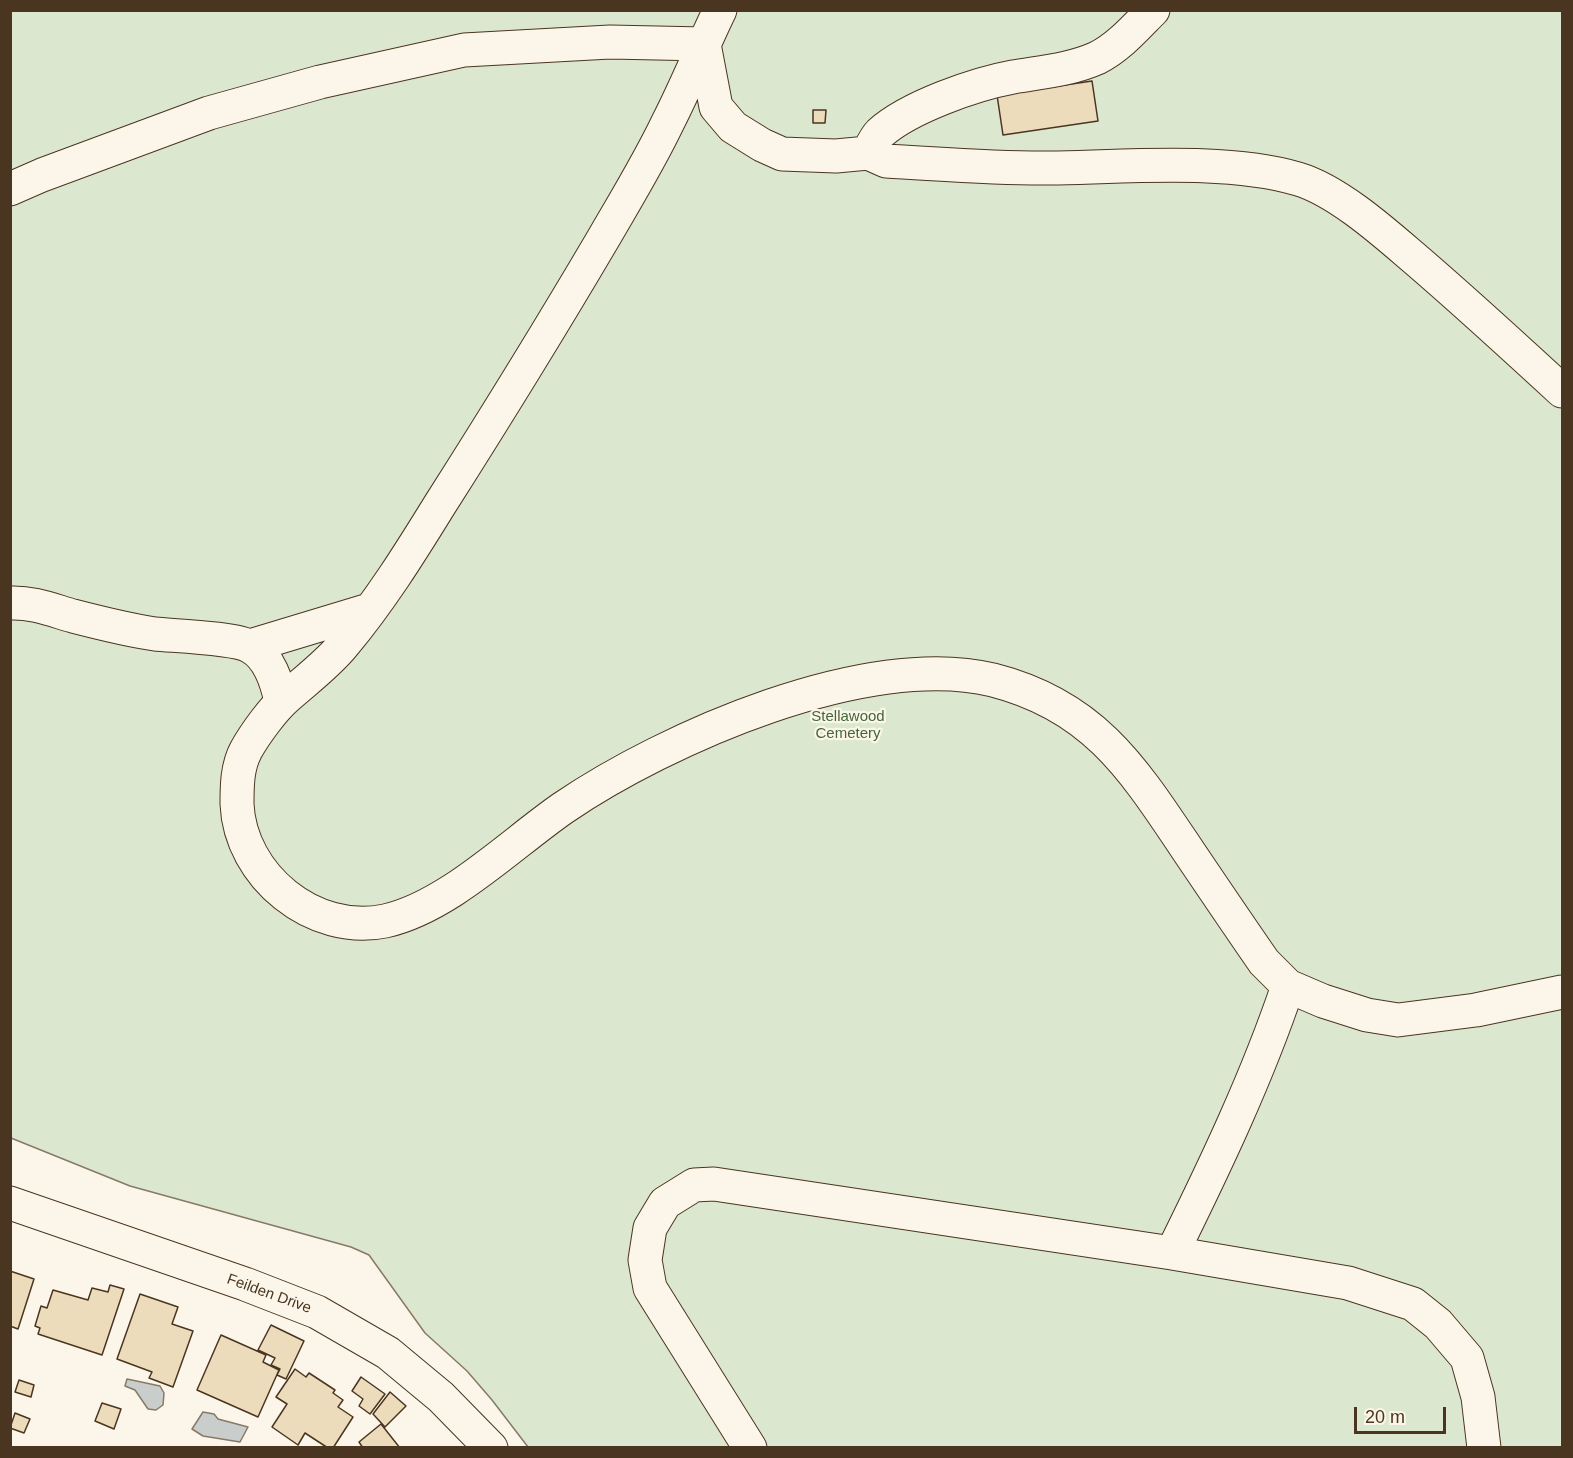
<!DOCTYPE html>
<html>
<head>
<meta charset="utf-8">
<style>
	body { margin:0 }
	#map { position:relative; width:1573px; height:1458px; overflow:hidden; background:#fbf6e9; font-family:Helvetica,sans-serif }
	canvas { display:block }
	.frame { position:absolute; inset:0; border:12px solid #4a3520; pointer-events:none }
	.scale { position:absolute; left:1354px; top:1407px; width:92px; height:27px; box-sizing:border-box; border:3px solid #4a3520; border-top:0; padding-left:8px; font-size:18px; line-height:21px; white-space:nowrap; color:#4a3520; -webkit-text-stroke:4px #fbf6e9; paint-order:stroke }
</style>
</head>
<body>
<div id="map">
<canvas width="1573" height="1458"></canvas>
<div class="frame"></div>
<div class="scale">20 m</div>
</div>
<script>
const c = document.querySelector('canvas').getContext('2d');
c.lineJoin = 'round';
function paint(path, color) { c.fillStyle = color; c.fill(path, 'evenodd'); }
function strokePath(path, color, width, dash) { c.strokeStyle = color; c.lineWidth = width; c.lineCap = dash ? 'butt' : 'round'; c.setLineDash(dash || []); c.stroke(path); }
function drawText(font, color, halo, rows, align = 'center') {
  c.font = font + ' Helvetica,sans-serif'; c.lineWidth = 4.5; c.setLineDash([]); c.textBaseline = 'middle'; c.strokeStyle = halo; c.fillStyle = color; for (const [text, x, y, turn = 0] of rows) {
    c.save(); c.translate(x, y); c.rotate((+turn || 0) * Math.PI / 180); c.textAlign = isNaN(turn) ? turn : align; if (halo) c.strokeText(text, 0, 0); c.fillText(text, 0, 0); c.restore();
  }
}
const green = new Path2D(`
	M 10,11 L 1562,11 L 1562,1447 L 528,1447 L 492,1400 L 467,1371 L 425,1333 L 369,1255 L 351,1247 L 130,1186 L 11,1138 Z`);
paint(green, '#dce7d0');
strokePath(green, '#887966', 1.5);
const water = new Path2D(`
	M 127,1379 L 160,1386 L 164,1393 L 163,1405 L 156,1410 L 148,1409 L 135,1390 L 125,1386 Z
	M 203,1412 L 214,1414 L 218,1419 L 248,1427 L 240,1442 L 203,1436 L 192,1429 Z`);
paint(water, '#c9cecd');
strokePath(water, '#887966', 1.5);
const building = new Path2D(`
	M 1092,81 L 1098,121 L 1003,135 L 997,95 Z
	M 813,110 L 826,110 L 825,123 L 813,123 Z
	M 10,1271 L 34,1279 L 18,1329 L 10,1326 Z
	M 110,1285 L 124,1289 L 102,1355 L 38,1334 L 40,1328 L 35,1326 L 41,1306 L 47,1308 L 53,1290 L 88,1300 L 92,1288 L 108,1292 Z
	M 140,1294 L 178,1307 L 172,1324 L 193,1331 L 173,1387 L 149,1378 L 152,1372 L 117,1359 Z
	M 271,1325 L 304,1341 L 286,1379 L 277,1375 L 280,1369 L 271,1365 L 275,1358 L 258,1350 Z
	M 221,1335 L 266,1355 L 263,1362 L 279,1370 L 258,1417 L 197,1390 Z
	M 295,1369 L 306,1377 L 309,1373 L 335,1390 L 333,1393 L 343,1400 L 338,1407 L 353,1417 L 333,1448 L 328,1448 L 305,1433 L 298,1445 L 272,1427 L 287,1404 L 276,1397 Z
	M 361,1377 L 385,1394 L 370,1414 L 359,1406 L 363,1399 L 352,1391 Z
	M 19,1380 L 34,1385 L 31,1397 L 15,1392 Z
	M 390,1392 L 406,1406 L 385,1427 L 373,1414 Z
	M 102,1403 L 121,1409 L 114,1429 L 95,1421 Z
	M 15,1413 L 30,1419 L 24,1433 L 10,1428 Z
	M 381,1424 L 400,1448 L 363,1448 L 359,1442 Z`);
paint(building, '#ecdcbc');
strokePath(building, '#4a3520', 1.5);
const minor = new Path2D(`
	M 720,10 C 702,47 687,85 668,122 C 649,162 625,201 603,239 C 550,329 495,418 439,506 C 410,553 380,601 344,644 C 328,664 306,680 287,697 C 273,709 255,734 246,750 C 237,767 237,786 237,804 C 240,876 314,936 385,921 C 448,907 511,844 563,808 C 666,738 868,649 993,680 C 1095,706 1134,770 1189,852 C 1214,889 1239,926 1264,962 L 1288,986 C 1257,1078 1215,1166 1172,1253 L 714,1184 L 694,1185 L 665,1203 L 650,1228 L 645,1260 L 650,1288 L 750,1448
	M 868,153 C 871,147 875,138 880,133 C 909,107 975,84 1013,77 C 1042,72 1070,70 1097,58 C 1119,47 1136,27 1153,10
	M 10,189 L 42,175 L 209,113 L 320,82 L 464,50 L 610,42 L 704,44 L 716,107 L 733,127 L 762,145 L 782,154 L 836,156 L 868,153 L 886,161 C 942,164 998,169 1054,168 C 1128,167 1227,158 1298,179 C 1335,190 1378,227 1407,252 C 1460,297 1511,344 1562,391
	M 10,603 C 32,602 52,610 73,616 C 100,623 128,630 155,634 C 175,636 236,638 251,647 C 270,658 277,682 281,702
	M 250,646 L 369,610
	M 1288,986 L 1323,1001 L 1367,1015 L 1398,1020 L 1476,1010 L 1562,992
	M 10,1203 L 245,1284 L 317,1312 L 388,1353 L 441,1397 L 491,1448
	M 1172,1253 L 1348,1283 L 1413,1304 L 1438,1324 L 1467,1358 L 1478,1397 L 1484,1448`);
strokePath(minor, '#4a3520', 35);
strokePath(minor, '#fbf6e9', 33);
drawText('15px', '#436837', '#fbf6e9', [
	["Stellawood",848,717],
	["Cemetery",848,734]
]);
drawText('15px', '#4a3520', '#fbf6e9', [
	["Feilden Drive",269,1294,20]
]);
</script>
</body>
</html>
